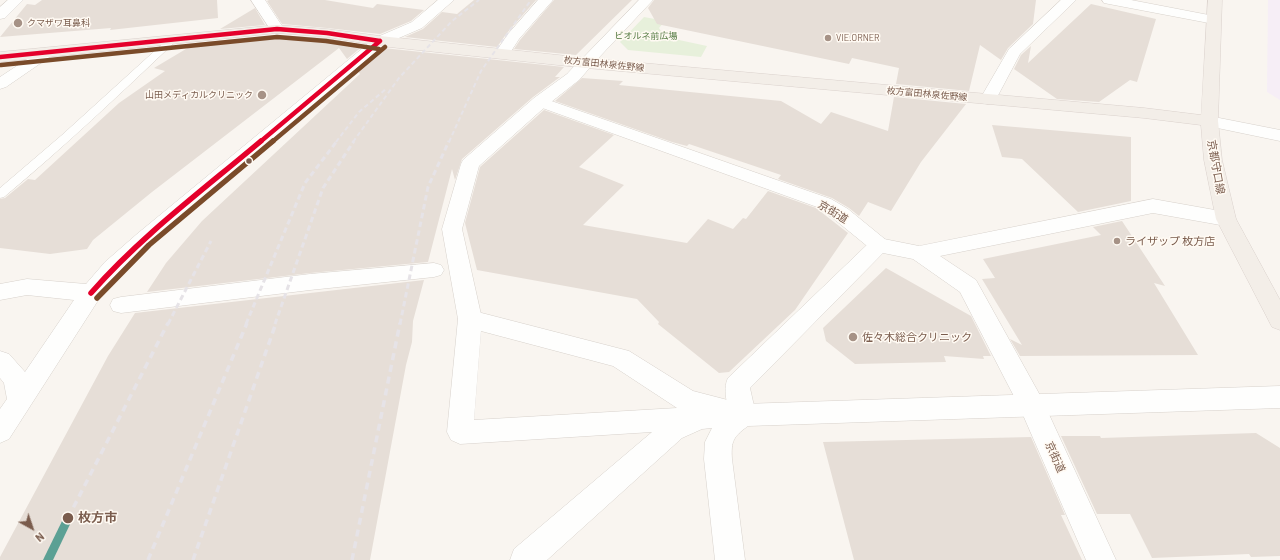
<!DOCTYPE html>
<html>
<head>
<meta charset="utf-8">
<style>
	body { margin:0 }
	#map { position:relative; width:1280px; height:560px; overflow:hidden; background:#f9f5f0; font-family:Barlow,sans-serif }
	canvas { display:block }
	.north { position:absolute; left:12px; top:508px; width:40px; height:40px; -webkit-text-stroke:3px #fffaf3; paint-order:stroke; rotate:140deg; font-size:11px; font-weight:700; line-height:16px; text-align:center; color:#7a5c4d }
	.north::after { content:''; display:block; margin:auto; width:14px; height:18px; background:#7a5c4d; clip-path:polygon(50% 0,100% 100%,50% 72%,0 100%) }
</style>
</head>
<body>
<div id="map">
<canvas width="1280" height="560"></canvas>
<div class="north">N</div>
</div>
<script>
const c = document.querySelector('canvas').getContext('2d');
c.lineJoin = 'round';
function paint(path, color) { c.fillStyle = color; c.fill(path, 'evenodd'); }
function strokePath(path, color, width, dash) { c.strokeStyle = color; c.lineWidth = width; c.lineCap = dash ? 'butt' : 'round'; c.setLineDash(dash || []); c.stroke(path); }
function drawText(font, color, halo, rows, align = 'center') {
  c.font = font + ' Barlow,"Noto Sans JP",sans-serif'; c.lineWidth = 3; c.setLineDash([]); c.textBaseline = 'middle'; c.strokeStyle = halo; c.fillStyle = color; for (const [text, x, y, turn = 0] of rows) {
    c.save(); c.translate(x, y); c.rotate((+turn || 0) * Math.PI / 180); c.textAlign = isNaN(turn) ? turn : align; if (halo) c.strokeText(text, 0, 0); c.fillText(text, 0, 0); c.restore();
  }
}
paint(new Path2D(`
	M 1268,0 L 1280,0 L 1280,100 L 1267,92 Z`), '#f6eef6');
paint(new Path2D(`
	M 644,17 L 665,21 L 659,28 L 665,37 L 707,46 L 701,57 L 628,50 L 620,42 Z`), '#e7f0db');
paint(new Path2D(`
	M 42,0 L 217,0 L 218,18 L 110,30 L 111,28 L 0,37 L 27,4 L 35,5 Z
	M 269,0 L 325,0 L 373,8 L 377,4 L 424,10 L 411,21 L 380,34 L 327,28 L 282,24 L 267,1 Z
	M 474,0 L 536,0 L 507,33 L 497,47 L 405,37 L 423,29 L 442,12 L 457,14 Z
	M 554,0 L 632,0 L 576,55 L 514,49 L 520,40 Z
	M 654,0 L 1036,0 L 1033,24 L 1008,48 L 1001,60 L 980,45 L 969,91 L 896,84 L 899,68 L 852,58 L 849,64 L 657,24 L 648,8 Z
	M 1091,4 L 1156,19 L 1137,82 L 1130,80 L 1099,102 L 1057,99 L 1014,69 L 1021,55 L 1031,46 L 1028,63 Z
	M 255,8 L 265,25 L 220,29 Z
	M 277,35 L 327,38 L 364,45 L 347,59 L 339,48 L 152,192 L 93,240 L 87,249 L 50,254 L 0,248 L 0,199 L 5,198 L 28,179 L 35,180 L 119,103 L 165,71 L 154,68 L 196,43 Z
	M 383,48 L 564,67 L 555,77 L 560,77 L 533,97 L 462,159 L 455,180 L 452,169 L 428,262 L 310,273 L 147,292 L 166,263 L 202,221 L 360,74 L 357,70 Z
	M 582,78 L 623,81 L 619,85 L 781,101 L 821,124 L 831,112 L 888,131 L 894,97 L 966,104 L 921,162 L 891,211 L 868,202 L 859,216 L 849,208 L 832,198 L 778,179 L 781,175 L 689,144 L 687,146 L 672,142 L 555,101 Z
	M 544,110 L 614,135 L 579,167 L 624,185 L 583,225 L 687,243 L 708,219 L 733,229 L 743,218 L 746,219 L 768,191 L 816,208 L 848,233 L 795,310 L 729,372 L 719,373 L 658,324 L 659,322 L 637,299 L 477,270 L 465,223 L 480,167 Z
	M 992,125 L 1131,137 L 1131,201 L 1078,212 L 1022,159 L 1002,157 Z
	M 1122,221 L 1165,286 L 1154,283 L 1198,355 L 1020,356 L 1010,339 L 1022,345 L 982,279 L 995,278 L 983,259 L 1101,235 L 1093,227 Z
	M 886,268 L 971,316 L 991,356 L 983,356 L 984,359 L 944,356 L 946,362 L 855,364 L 826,341 L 823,328 Z
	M 424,280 L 413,321 L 412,342 L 406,365 L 370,560 L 0,560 L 0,557 L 108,356 L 135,313 Z
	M 1256,433 L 1280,448 L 1280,556 L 1251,557 L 1249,554 L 1152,558 L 1130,514 L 1097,514 L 1061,436 L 1100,436 L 1101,438 Z
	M 1031,437 L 1065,515 L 1061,515 L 1082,560 L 854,560 L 823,442 Z`), '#e6ded7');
const service = new Path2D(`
	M 173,36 L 176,37 L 178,39 L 176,41 C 120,94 64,147 4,197 L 0,198 L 0,188 L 62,135 L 170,37 Z`);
const pedestrian = new Path2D(`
	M 639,0 L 653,0 L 591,66 L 586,68 L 581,66 L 578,63 L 581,60 Z
	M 540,97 L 831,199 L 848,209 L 886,240 L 889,245 L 886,250 L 879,252 L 872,250 L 834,219 L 817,207 L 534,105 L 532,102 L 534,99 Z
	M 434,263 L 441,265 L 444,270 L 441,275 L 434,277 L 310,290 L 121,313 L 113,311 L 110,305 L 113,299 L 121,297 L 310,274 Z`);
const minor = new Path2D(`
	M 8,0 L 23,0 L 5,18 L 0,19 L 0,7 Z
	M 251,0 L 265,0 L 284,29 L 282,32 L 277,33 L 272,32 Z
	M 438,0 L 454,0 L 422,28 L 385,44 L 151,244 L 121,274 L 99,299 L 9,439 L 0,443 L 0,409 L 7,399 L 4,383 L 0,378 L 0,351 L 9,354 L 25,372 L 74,300 L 27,295 L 0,300 L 0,284 L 27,279 L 86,284 L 105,262 L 137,234 L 375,38 L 412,22 Z
	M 538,0 L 553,0 L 519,39 L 508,56 L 503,58 L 498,56 L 495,53 L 508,34 Z
	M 1061,0 L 1076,0 L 1020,54 L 994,103 L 988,104 L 982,103 L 980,99 L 1009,49 Z
	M 1102,0 L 1131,0 L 1214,16 L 1219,17 L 1221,20 L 1219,23 L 1214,24 L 1109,4 L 1104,3 Z
	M 46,48 L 51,50 L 54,53 L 51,56 L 6,87 L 0,89 L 0,77 L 41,50 Z
	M 586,58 L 592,60 L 594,63 L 579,80 L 546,106 L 479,166 L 462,229 L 482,319 L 478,325 L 470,328 L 462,325 L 458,319 L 442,229 L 461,164 L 463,160 L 534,98 L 567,74 L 580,60 Z
	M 1153,199 L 1226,212 L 1233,214 L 1236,219 L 1233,224 L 1226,226 L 1153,213 L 940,256 L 976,280 L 1041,397 L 1116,560 L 1086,560 L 1020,408 L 960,292 L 913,259 L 883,253 L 750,388 L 756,415 L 752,423 L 743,426 L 734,423 C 728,410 722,390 728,378 L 872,240 L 879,238 L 919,246 Z`);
const tertiary = new Path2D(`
	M 1209,116 L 1280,130 L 1280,141 L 1203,125 L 1200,121 L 1203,117 Z
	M 470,310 L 629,351 L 693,391 L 743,404 L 1280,386 L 1280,408 L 748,426 C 733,437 731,441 732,459 L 745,560 L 715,560 L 704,459 L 705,442 L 712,428 L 702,429 L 682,438 L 547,560 L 510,560 L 514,549 L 652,432 L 460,444 L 451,440 L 447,432 L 458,319 L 462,313 ZM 481,331 L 613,366 L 677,408 L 474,420 Z`);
const primary = new Path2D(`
	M 1208,0 L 1222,0 L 1218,121 L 1222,160 L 1236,219 L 1280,300 L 1280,330 L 1272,327 L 1216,219 L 1204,160 L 1201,125 L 1144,118 L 586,68 L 380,46 L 327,37 L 277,33 L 0,62 L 0,52 L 277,25 L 327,29 L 380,36 L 586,58 L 1144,108 L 1201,115 Z`);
strokePath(service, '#d7d1cb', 1);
strokePath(pedestrian, '#d7d1cb', 1);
strokePath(minor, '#d7d1cb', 1);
strokePath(tertiary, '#d7d1cb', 1);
strokePath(primary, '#dad1cc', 1);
paint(service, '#fefefd');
paint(pedestrian, '#fefefd');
paint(minor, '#fefefd');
paint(tertiary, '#fefefd');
paint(primary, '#f3eee8');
strokePath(new Path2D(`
	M 336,142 L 359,112 L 387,88
	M 353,142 L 399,78 L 452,21 L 479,0
	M 449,142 L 481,71 L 531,0`), '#e6e3e7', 2, [4.5, 3]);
strokePath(new Path2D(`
	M 168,324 L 211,241
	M 246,324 L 305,183 L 337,141
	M 275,324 L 323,188 L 354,141
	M 400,324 L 428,187 L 449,141`), '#e6e3e7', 3, [5.5, 3.5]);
strokePath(new Path2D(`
	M 68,518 L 168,323
	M 148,560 L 247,323
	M 193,560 L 276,323
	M 352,560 L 400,323`), '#e6e3e7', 3.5, [7, 5]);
strokePath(new Path2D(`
	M 0,57 L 277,29 L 327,33 L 380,41
	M 260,142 L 380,41`), '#e4002b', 4.5);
strokePath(new Path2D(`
	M 91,293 C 141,236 203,190 261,141`), '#e4002b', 5.5);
strokePath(new Path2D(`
	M 1,65 L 277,37 L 326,41 L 379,49
	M 272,142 L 385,47`), '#7a4b2a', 4.5);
strokePath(new Path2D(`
	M 97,298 L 149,245 L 273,141`), '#7a4b2a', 5.5);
paint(new Path2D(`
	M 68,514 L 71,515 L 73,518 L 53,560 L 43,560 L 65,515 Z`), '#5ba094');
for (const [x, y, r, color] of [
	[18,23,5,"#a69286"],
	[828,38,4,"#a69286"],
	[262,95,5,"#a69286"],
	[249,161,3.5,"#7a5c4d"],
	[1117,241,4,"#a69286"],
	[853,337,5,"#a69286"],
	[68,518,6,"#7a5c4d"]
]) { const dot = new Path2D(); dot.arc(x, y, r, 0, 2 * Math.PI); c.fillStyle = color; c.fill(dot); strokePath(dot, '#fffaf3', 1.5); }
drawText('9px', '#7a5c4d', '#fffaf3', [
	["クマザワ耳鼻科",27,23],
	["VIE.ORNER",836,38],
	["山田メディカルクリニック",253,95,"right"]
], 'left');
drawText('9px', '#537a41', '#fffaf3', [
	["ビオルネ前広場",646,36]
]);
drawText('9px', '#7a5c4d', '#fffaf3', [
	["枚方富田林泉佐野線",604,64,6],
	["枚方富田林泉佐野線",927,94,5]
]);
drawText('11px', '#7a5c4d', '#fffaf3', [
	["京都守口線",1216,167,80],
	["京街道",833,212,31],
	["京街道",1055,457,66]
]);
drawText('11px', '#7a5c4d', '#fffaf3', [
	["ライザップ 枚方店",1125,241],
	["佐々木総合クリニック",862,337]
], 'left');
drawText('bold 13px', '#7a5c4d', '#fffaf3', [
	["枚方市",78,518]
], 'left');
</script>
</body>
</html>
